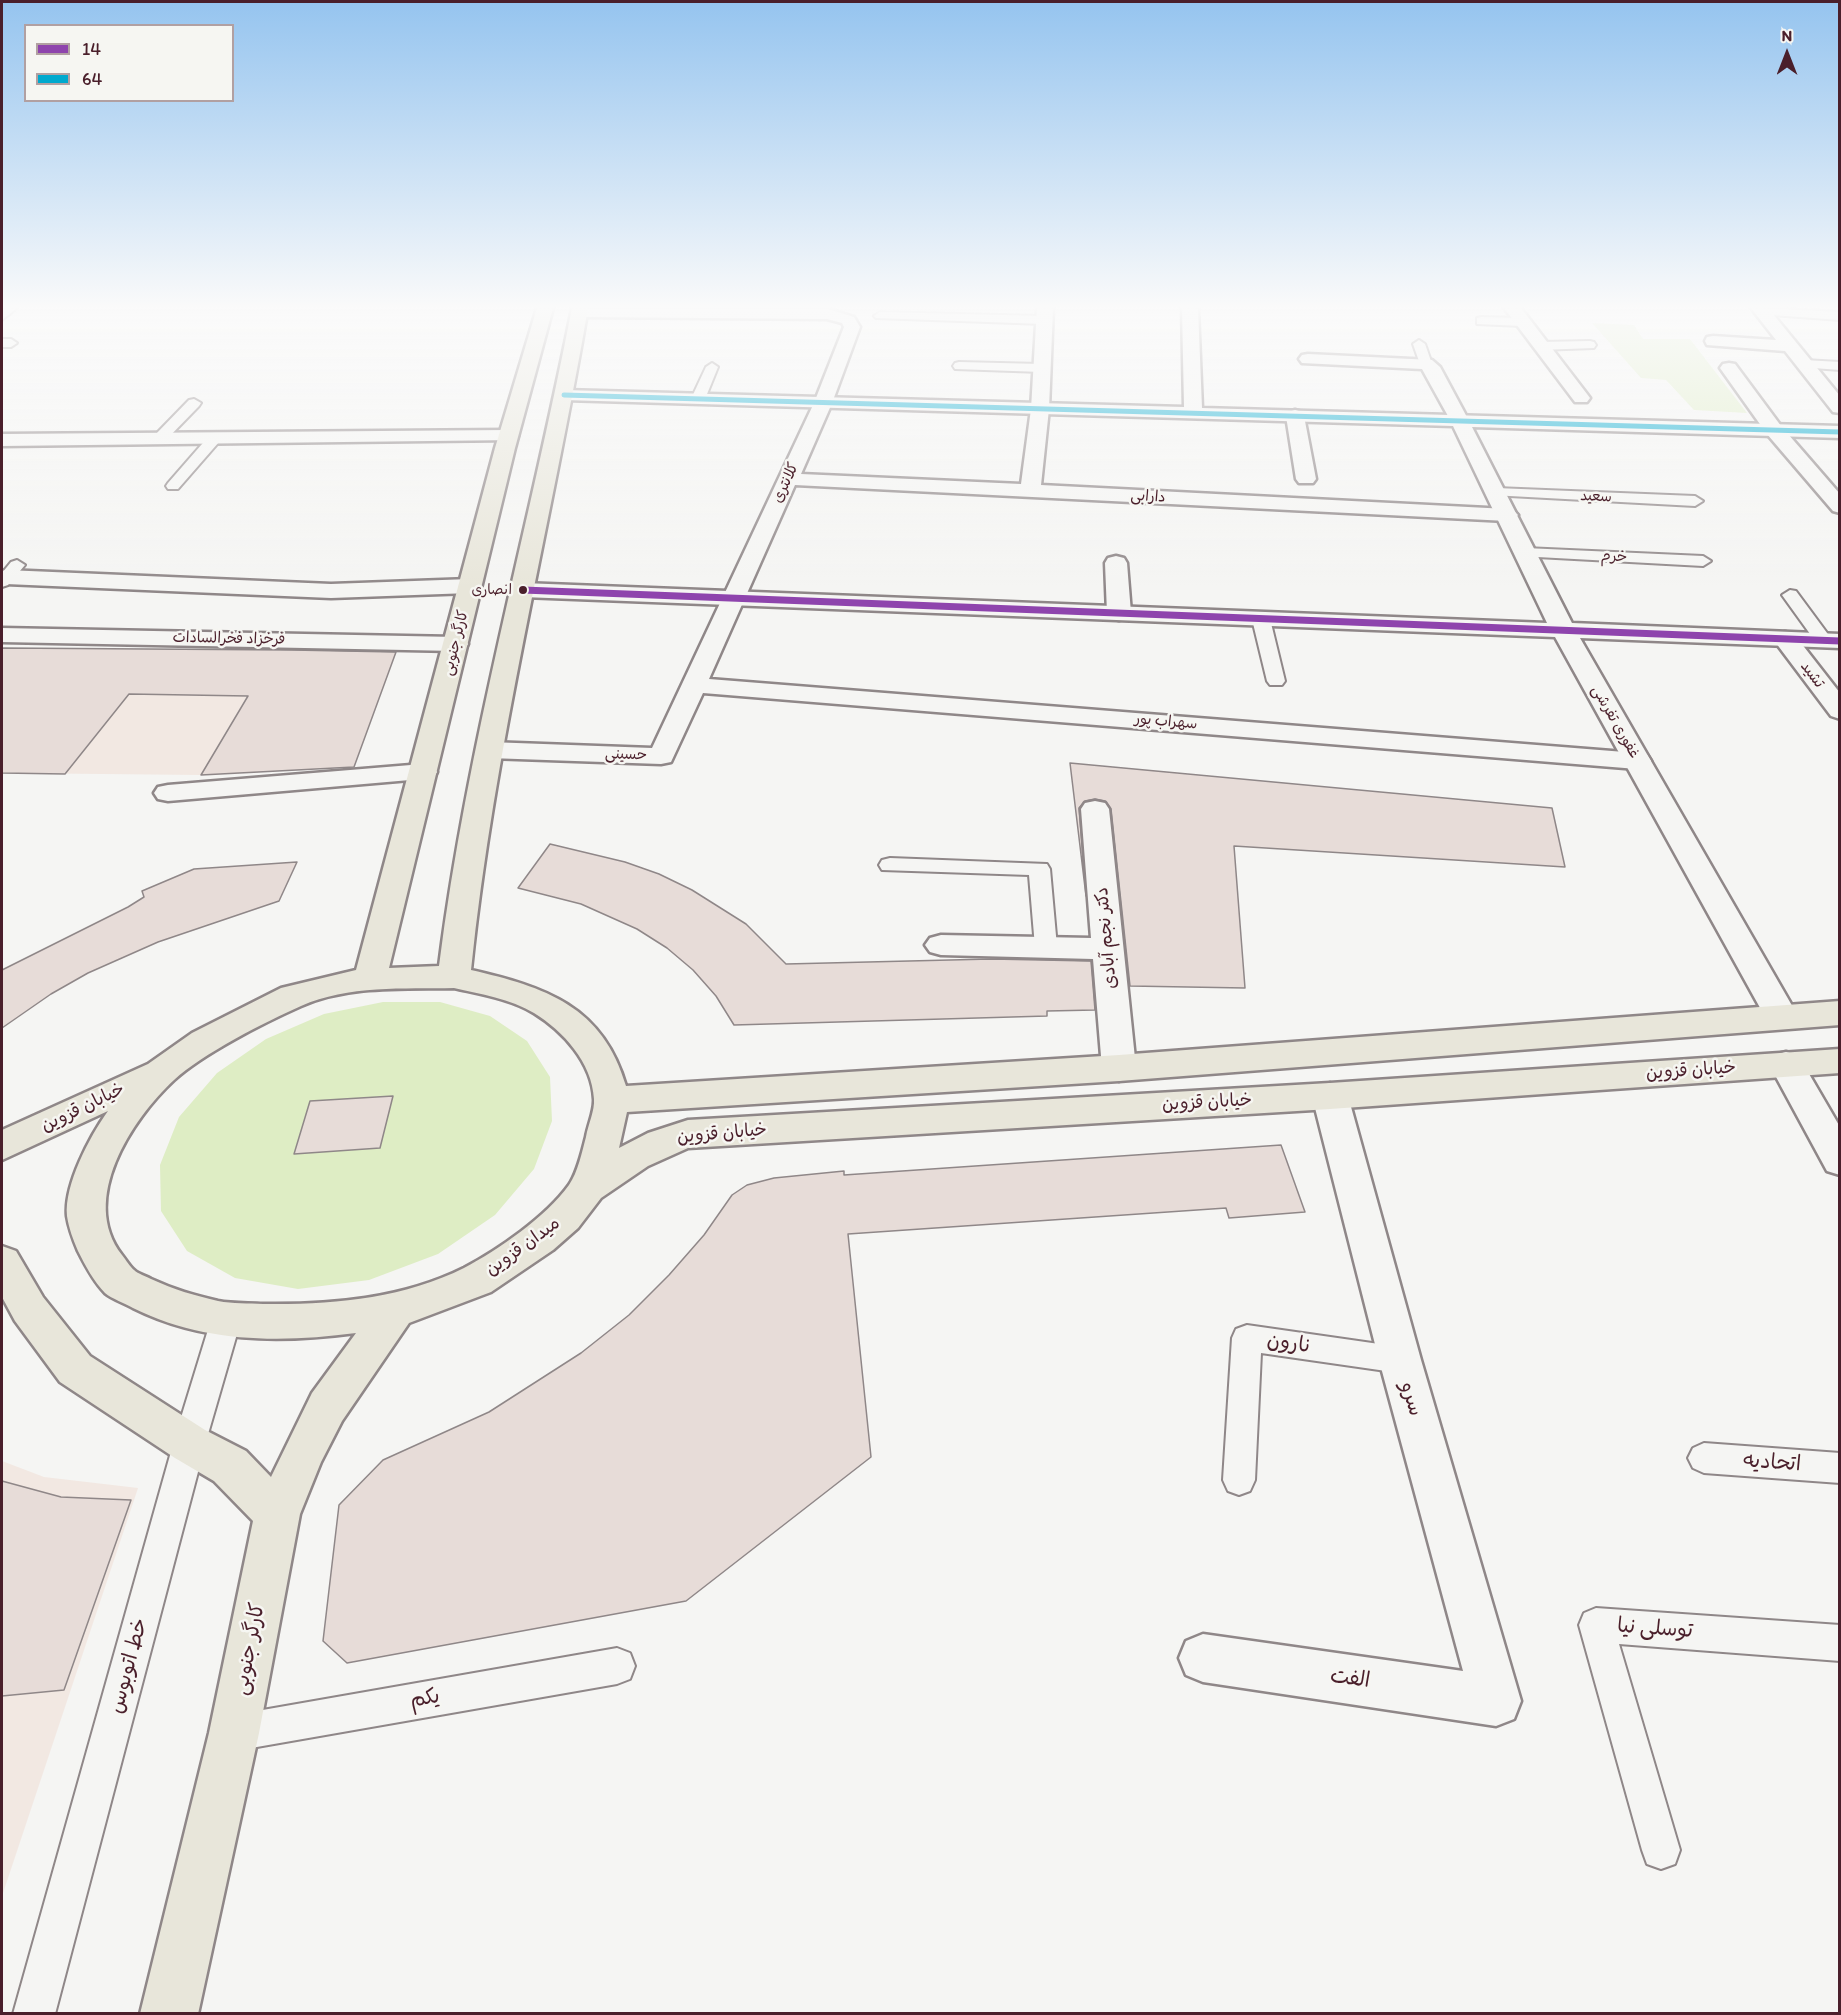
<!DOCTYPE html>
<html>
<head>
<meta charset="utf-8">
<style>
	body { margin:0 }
	#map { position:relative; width:1841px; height:2015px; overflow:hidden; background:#f5f5f3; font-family:Itim,sans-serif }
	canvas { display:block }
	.frame { position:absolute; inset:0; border:3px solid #4a1f2b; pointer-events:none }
	.legend { position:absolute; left:24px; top:24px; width:210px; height:78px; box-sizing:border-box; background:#f6f6f2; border:2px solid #b1a0a2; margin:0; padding:8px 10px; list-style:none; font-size:18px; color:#4a1f2b }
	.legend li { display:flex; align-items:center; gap:12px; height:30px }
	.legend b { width:30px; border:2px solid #b1a0a2 }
	.north { position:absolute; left:1757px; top:24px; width:60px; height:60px; -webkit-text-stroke:4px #f6f6f2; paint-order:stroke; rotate:0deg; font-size:16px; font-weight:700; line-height:24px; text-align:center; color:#4a1f2b }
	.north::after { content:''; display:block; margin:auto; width:21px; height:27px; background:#4a1f2b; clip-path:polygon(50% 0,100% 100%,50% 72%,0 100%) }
</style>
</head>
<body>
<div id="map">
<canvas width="1841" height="2015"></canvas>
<div class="frame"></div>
<ul class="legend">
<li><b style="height:8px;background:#8e44ad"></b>14</li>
<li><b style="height:8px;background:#00a9ce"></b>64</li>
</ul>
<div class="north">N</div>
</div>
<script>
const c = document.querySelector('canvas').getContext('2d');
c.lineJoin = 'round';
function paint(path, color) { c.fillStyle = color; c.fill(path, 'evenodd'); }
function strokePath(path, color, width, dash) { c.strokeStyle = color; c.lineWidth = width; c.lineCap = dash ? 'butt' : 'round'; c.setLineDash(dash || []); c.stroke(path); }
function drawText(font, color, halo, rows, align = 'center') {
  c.font = font + ' Itim,"Playpen Sans Arabic",sans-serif'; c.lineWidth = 5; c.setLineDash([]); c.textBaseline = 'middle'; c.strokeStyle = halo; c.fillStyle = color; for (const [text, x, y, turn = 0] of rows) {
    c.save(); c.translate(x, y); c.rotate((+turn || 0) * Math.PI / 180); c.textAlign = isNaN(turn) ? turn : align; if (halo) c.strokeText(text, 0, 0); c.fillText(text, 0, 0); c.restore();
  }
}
paint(new Path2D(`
	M 2,648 L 274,650 L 201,775 L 2,773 Z
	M 2,1461 L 44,1477 L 138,1488 L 2,1896 Z`), '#f2e8e2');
paint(new Path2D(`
	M 1592,323 L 1634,325 L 1643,339 L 1690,339 L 1747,413 L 1694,410 L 1666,380 L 1641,378 Z
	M 383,1002 L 440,1002 L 490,1016 L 527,1041 L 550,1077 L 552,1121 L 534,1169 L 495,1215 L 438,1254 L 369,1280 L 298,1289 L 235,1278 L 187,1251 L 161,1211 L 160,1165 L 179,1117 L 217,1073 L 266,1039 L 324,1014 Z`), '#deedc4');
const building = new Path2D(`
	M 2,648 L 292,650 L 396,652 L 354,767 L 201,775 L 248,696 L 129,694 L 65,774 L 2,773 Z
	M 1070,763 L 1552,808 L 1565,867 L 1234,846 L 1245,988 L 1130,986 L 1111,809 L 1105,801 L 1095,799 L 1085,801 L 1079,808 L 1086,896 Z
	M 550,844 L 625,862 L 659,874 L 692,890 L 746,924 L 786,964 L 991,959 L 1091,961 L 1095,1010 L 1047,1011 L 1047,1016 L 734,1025 L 716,996 L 693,970 L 667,948 L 637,929 L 581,904 L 518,888 Z
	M 297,862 L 279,901 L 158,942 L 88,973 L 51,994 L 2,1028 L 2,970 L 128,907 L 144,897 L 142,891 L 194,869 Z
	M 393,1096 L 380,1148 L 294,1154 L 310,1101 Z
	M 1281,1145 L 1305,1212 L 1229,1218 L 1226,1208 L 848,1234 L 871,1457 L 686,1601 L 347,1663 L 323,1641 L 339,1505 L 383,1460 L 489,1412 L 581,1353 L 629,1315 L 669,1275 L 704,1235 L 732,1195 L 747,1185 L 774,1178 L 844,1171 L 844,1175 Z
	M 2,1481 L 61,1497 L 131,1500 L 64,1690 L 2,1696 Z`);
paint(building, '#e7dcd8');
strokePath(building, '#8f8788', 1.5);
const service = new Path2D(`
	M 4,308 L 17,308 L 2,320 L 2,310 Z
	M 1762,308 L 1840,312 L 1840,320 L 1758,314 L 1758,310 Z
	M 880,312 L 1044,316 L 1050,320 L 1044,324 L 876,318 L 874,316 Z
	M 1481,317 L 1522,318 L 1528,322 L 1522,326 L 1477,324 L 1477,318 Z
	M 2,339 L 11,339 L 17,343 L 11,347 L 2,347 Z
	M 1419,340 L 1425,344 L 1432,364 L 1430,367 L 1422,367 L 1420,364 L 1413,344 Z
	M 1590,341 L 1594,342 L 1596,345 L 1594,348 L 1539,350 L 1533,346 L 1539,342 Z
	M 1804,360 L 1840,362 L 1840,370 L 1800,367 L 1798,364 L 1800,361 Z
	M 959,362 L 1042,364 L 1048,368 L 1042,372 L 955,369 L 953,366 L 955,363 Z
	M 712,363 L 718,367 L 705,399 L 698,403 L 693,402 L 691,399 L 706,367 Z
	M 194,399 L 201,403 L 199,406 L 164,442 L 154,442 L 152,439 L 154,436 L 189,400 Z
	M 214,435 L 221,439 L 219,442 L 178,489 L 168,489 L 166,486 L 168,483 L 209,436 Z
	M 1496,488 L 1695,496 L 1703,501 L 1695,506 L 1491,495 L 1489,492 Z
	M 1525,548 L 1703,556 L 1711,561 L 1703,566 L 1519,556 L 1517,553 L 1519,550 Z
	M 17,560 L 25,565 L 8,585 L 2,587 L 2,573 L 11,562 Z
	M 1790,590 L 1796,591 L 1830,637 L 1833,641 L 1830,645 L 1818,645 L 1782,595 Z
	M 1261,614 L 1267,615 L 1270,619 L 1285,681 L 1282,685 L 1270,685 L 1267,681 L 1252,619 L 1255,615 Z
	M 890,858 L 1047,864 L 1050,869 L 1057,947 L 1054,952 L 1046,955 L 1038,952 L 1035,947 L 1029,875 L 882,870 L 879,865 L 882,860 Z
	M 226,1307 L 236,1311 L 241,1320 L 208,1434 L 55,2014 L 13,2014 L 176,1434 L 211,1320 L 216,1311 Z
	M 1247,1325 L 1400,1347 L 1411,1351 L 1415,1360 L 1411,1369 L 1400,1373 L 1261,1353 L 1255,1480 L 1250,1491 L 1239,1495 L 1228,1491 L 1223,1480 L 1232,1338 L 1236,1329 Z
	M 1704,1443 L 1840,1453 L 1840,1483 L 1704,1473 L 1693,1468 L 1688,1458 L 1693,1448 Z
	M 1596,1608 L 1840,1625 L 1840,1661 L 1619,1644 L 1680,1850 L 1675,1864 L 1661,1869 L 1647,1864 L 1642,1850 L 1579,1625 L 1584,1613 Z
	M 617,1648 L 630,1653 L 635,1666 L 630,1679 L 617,1684 L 234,1751 L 221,1746 L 216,1733 L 221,1720 L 234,1715 Z`);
const minor = new Path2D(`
	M 1037,308 L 1053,308 L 1049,409 L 1041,485 L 1507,509 L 1514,511 L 1518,515 L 1514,519 L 1507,521 L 795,485 L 709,679 L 1637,753 L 1647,755 L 1651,761 L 1647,767 L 1637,769 L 703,693 L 671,762 L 661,764 L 489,758 L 480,756 L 476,750 L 480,744 L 489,742 L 652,748 L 814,403 L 844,327 L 842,323 L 827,319 L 580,317 L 572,312 L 574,309 L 828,309 L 854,317 L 860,327 L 832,403 L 801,474 L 1021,484 L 1031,409 Z
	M 1504,308 L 1521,308 L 1587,394 L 1590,398 L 1587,402 L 1575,402 Z
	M 1751,308 L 1768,308 L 1840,396 L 1840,413 L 1833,412 L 1785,351 L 1707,345 L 1705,341 L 1707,337 L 1713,336 L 1776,340 Z
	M 1308,354 L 1432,360 L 1440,367 L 1469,421 L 1467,425 L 1453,425 L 1422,369 L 1302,363 L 1299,359 L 1302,355 Z
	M 1729,363 L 1735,364 L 1781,426 L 1840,494 L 1840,513 L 1833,511 L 1767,434 L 1720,368 L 1723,364 Z
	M 1295,410 L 1302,412 L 1304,416 L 1316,479 L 1313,483 L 1299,483 L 1296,479 L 1286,416 L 1288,412 Z
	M 508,430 L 515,432 L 518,436 L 515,440 L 2,446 L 2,434 Z
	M 1116,556 L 1124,558 L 1127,563 L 1131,613 L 1127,618 L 1119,620 L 1111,618 L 1107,613 L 1105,563 L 1108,558 Z
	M 6,570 L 331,584 L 470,579 L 478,581 L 481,586 L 478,591 L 470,593 L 331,598 L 6,584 L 2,583 L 2,571 Z
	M 2,628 L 456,637 L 465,639 L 468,644 L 465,649 L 456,651 L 2,642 Z
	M 1785,632 L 1794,634 L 1840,693 L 1840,719 L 1831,716 L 1773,639 L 1776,634 Z
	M 423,764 L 433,766 L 437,772 L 433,778 L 168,801 L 158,799 L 154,793 L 158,787 L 168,785 Z
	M 1095,801 L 1105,803 L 1109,809 L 1136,1068 L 1131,1077 L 1119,1081 L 1107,1077 L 1102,1068 L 1093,959 L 941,955 L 930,952 L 925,945 L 930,938 L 941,935 L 1091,938 L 1081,809 L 1085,803 Z
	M 1330,1083 L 1342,1087 L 1348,1096 L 1421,1360 L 1521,1701 L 1514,1719 L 1496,1726 L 1203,1682 L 1186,1675 L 1179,1658 L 1186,1641 L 1203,1634 L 1463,1671 L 1379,1360 L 1312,1096 L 1318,1087 Z`);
const tertiary = new Path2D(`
	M 1182,308 L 1198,308 L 1202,408 L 1840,426 L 1840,438 L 1472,427 L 1572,623 L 1840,634 L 1840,648 L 1580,638 L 1798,1016 L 1793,1024 L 1781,1028 L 1769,1024 L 1555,637 L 523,597 L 515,595 L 512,590 L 515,585 L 523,583 L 1547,623 L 1453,426 L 564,400 L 558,399 L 555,395 L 558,391 L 564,390 L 1184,407 Z
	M 1786,1052 L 1798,1055 L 1840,1127 L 1840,1175 L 1827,1171 L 1769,1064 L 1774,1055 Z`);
const primary = new Path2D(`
	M 537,308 L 553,308 L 515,448 L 389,968 L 439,966 C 467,744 529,528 572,308 L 588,308 C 550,529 494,747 471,970 C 545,987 603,1006 626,1086 L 1119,1055 L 1840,1001 L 1840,1025 L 1119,1081 L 627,1112 L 619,1148 L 648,1133 L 688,1120 L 1330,1083 L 1840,1049 L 1840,1073 L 1330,1109 L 688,1148 L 648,1166 L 601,1198 L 578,1228 L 553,1250 L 491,1292 L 409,1323 L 342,1421 L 321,1462 L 300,1514 L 259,1733 L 198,2014 L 140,2014 L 209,1733 L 253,1521 L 214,1481 L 175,1458 L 60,1382 L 15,1321 L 2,1297 L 2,1246 L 16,1251 L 43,1297 L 90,1356 L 205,1430 L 246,1451 L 271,1477 L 312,1393 L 356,1333 C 280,1343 203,1343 133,1308 C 125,1303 112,1299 105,1293 C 94,1282 85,1265 78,1251 C 73,1239 69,1229 67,1216 C 64,1185 90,1136 108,1111 L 2,1160 L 2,1130 L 148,1064 L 192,1033 L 281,988 L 356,970 L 495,448 ZM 454,988 C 480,994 511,999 534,1013 C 563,1031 592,1062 594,1099 C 595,1110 588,1125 586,1137 C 582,1152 578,1172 569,1185 C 546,1217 498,1250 464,1268 C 402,1299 330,1305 263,1304 C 248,1303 233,1304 218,1301 C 193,1295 175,1290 151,1279 C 146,1276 138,1274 134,1270 C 130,1267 126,1260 122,1255 C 79,1200 131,1120 174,1080 C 202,1054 265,1022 301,1006 C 348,985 404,989 454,988 Z`);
strokePath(service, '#8f8788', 4);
strokePath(minor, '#8f8788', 5);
strokePath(tertiary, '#8f8788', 5);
strokePath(primary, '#8f8788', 5);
paint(service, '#f5f5f3');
paint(minor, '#f5f5f3');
paint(tertiary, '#f5f5f3');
paint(primary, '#e8e6da');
strokePath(new Path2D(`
	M 523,590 L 1840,641`), '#8e44ad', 7);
strokePath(new Path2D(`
	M 564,395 L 1840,432`), '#00a9ce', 5);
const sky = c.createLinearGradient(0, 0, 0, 590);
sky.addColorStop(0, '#95c4ef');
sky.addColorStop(0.52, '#fafafa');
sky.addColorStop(1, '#fafafa00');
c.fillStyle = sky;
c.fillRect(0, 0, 1841, 590);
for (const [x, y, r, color] of [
	[523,590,5,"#4a1f2b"]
]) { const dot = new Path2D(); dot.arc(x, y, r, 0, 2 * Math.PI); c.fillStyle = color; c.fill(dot); strokePath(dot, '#f6f6f2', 2); }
drawText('14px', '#4a1f2b', '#f6f6f2', [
	["انصاری",512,590]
], 'right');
drawText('15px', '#4a1f2b', '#f6f6f2', [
	["کلانتری",786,483,-65],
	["دارابی",1148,497,3],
	["سعید",1596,497,3],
	["خرم",1614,557,3],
	["فرخزاد فخرالسادات",229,639,1],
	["کارگر جنوبی",456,643,-76],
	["تشید",1812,675,53],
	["سهراب پور",1166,722,5],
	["غفوری تفرشی",1615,722,60],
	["حسینی",626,755,2]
]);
drawText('18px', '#4a1f2b', '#f6f6f2', [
	["دکتر نجم آبادی",1107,938,-95],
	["خیابان قزوین",1691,1071,-4],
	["خیابان قزوین",1207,1103,-3],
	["خیابان قزوین",83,1108,-26],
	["خیابان قزوین",722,1134,-5],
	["میدان قزوین",523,1247,-36]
]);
drawText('21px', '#4a1f2b', '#f6f6f2', [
	["نارون",1289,1344,8],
	["سرو",1411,1399,74],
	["اتحادیه",1772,1463,4],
	["توسلی نیا",1655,1629,4],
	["کارگر جنوبی",250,1649,-79],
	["خط اتوبوس",129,1666,-75],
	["الفت",1350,1679,8],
	["یکم",425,1699,-10]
]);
</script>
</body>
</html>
